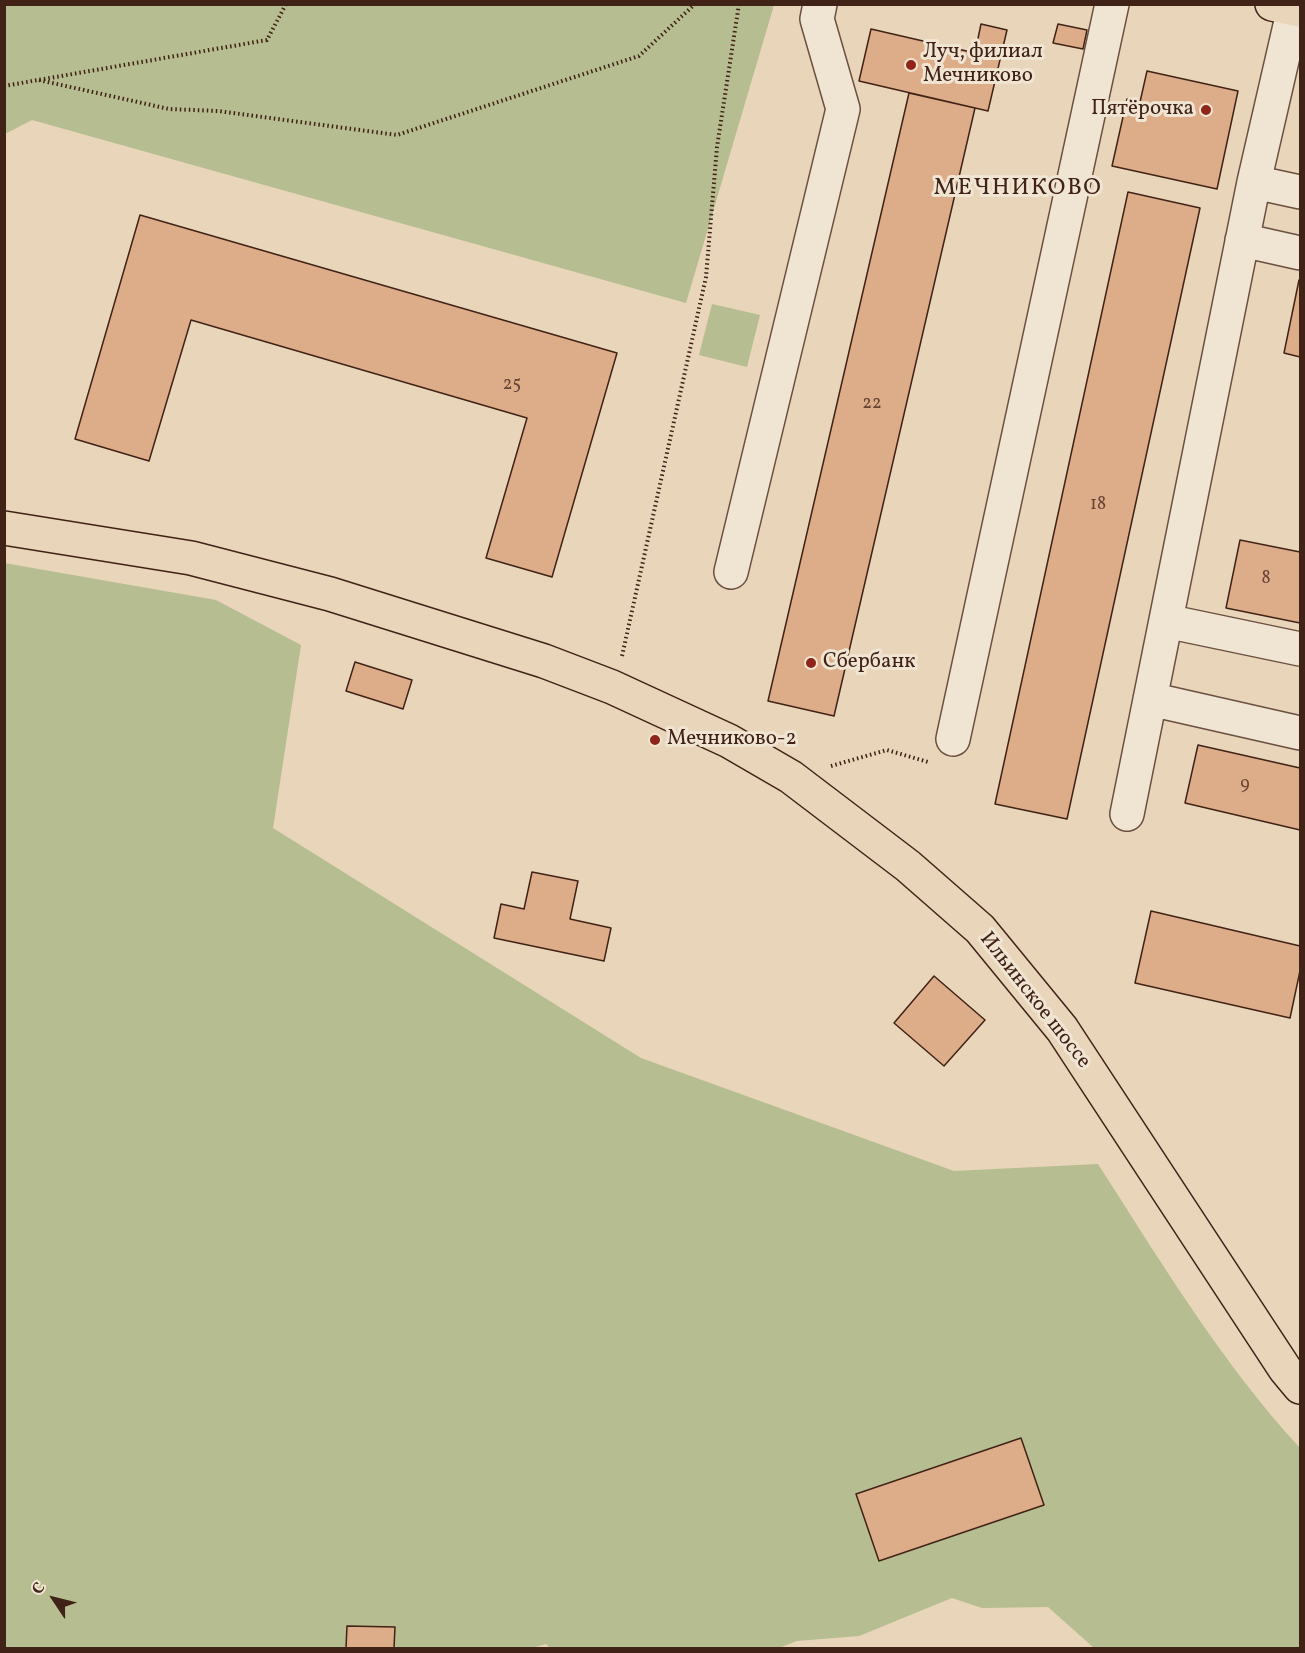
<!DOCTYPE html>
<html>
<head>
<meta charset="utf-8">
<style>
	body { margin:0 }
	#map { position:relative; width:1305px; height:1653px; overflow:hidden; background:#e8d5ba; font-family:Vollkorn,serif }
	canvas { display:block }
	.frame { position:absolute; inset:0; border:6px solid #412217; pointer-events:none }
	.north { position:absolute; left:24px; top:1569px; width:60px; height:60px; -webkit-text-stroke:4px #f0e4d2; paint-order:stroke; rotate:305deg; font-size:16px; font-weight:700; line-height:24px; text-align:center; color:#412217 }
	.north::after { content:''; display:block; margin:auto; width:21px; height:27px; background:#412217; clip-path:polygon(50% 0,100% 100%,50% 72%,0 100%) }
</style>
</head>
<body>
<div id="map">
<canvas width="1305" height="1653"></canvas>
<div class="frame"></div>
<div class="north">С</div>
</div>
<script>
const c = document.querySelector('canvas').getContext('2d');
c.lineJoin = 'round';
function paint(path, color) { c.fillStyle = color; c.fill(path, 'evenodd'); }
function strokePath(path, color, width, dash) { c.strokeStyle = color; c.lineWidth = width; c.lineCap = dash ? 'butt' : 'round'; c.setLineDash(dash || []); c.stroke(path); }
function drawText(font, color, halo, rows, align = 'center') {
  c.font = font + ' Vollkorn,serif'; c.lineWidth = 6; c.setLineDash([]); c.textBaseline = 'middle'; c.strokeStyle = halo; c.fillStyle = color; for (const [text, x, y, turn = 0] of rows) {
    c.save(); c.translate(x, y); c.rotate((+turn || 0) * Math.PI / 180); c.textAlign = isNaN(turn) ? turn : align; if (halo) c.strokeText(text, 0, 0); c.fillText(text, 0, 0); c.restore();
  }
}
paint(new Path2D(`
	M 5,4 L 774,4 L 774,5 L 686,303 L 32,120 L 5,134 Z
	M 712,304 L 760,315 L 747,367 L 699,355 Z
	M 4,563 L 216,600 L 301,645 L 273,828 L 641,1058 L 954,1171 L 1098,1164 C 1161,1262 1221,1362 1300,1448 L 1300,1648 L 1094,1648 L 1048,1607 L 982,1608 L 952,1598 L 859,1636 L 797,1641 L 779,1648 L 550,1648 L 546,1644 L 532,1648 L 5,1648 Z`), '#b6bd90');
const building = new Path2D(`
	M 981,24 L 1007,30 L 988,111 L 859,81 L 871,29 L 975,53 Z
	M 1058,24 L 1087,30 L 1083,49 L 1053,43 Z
	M 1147,71 L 1238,91 L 1217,189 L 1112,166 L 1127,99 L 1140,102 Z
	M 909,93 L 975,108 L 834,716 L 768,701 Z
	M 1128,192 L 1200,208 L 1067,819 L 995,804 Z
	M 140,215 L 617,353 L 552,577 L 486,558 L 527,418 L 191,320 L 149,461 L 75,439 Z
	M 1299,280 L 1300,280 L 1300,357 L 1284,353 Z
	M 1240,540 L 1300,552 L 1300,623 L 1226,608 Z
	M 355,662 L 412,680 L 403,709 L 346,691 Z
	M 1198,745 L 1300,768 L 1300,830 L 1185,803 Z
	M 532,872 L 578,881 L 570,919 L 611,928 L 604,961 L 494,938 L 501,904 L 524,909 Z
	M 1151,911 L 1300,946 L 1300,971 L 1290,1018 L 1135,983 Z
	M 934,976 L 985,1020 L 944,1066 L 894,1023 Z
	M 1021,1438 L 1044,1505 L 879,1561 L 856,1494 Z
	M 347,1626 L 395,1627 L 394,1648 L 346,1648 Z`);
paint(building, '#ddac89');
strokePath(building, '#412217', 1.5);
const minor = new Path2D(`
	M 1254,182 L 1300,192
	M 1242,240 L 1300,253
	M 731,572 L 843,109 L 817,19 L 820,4
	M 1166,621 L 1300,649
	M 1150,699 L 1300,733
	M 953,739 L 1112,4
	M 1127,814 L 1254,182 L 1295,4`);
const major = new Path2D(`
	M 1272,4 L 1300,10
	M 4,528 L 191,558 L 330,594 L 544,661 L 612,687 L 729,741 L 791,777 L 908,866 L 980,929 L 1062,1029 L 1285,1369 L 1300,1387`);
strokePath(minor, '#6b4f40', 36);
strokePath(major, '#412217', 36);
strokePath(new Path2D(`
	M 39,80 L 169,109 L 218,111 L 397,135 L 639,56 L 695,4
	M 4,86 L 267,40 L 286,4
	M 622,656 L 706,277 L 717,147 L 739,4
	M 831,766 L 887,750 L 928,762`), '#412217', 4, [1.5, 3]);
strokePath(minor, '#f0e4d2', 33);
strokePath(major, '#e8d5ba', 33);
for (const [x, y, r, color] of [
	[911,65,6,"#8f2418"],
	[1206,110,6,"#8f2418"],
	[811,663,6,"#8f2418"],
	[655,740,6,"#8f2418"]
]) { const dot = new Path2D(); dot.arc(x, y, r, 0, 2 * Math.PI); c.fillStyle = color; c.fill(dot); strokePath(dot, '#f0e4d2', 2); }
drawText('18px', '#684434', null, [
	["25",512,386],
	["22",872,405],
	["18",1098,506],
	["8",1266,580],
	["9",1245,786]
]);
drawText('21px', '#412217', '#f0e4d2', [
	["Луч, филиал",923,53],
	["Мечниково",923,77],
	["Пятёрочка",1194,110,"right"],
	["Сбербанк",823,663],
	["Мечниково-2",667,740]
], 'left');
drawText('21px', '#412217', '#f0e4d2', [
	["Ильинское шоссе",1034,1001,52]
]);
c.letterSpacing = '1.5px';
drawText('24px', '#412217', '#f0e4d2', [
	["МЕЧНИКОВО",1018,190]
]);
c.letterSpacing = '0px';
</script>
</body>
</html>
